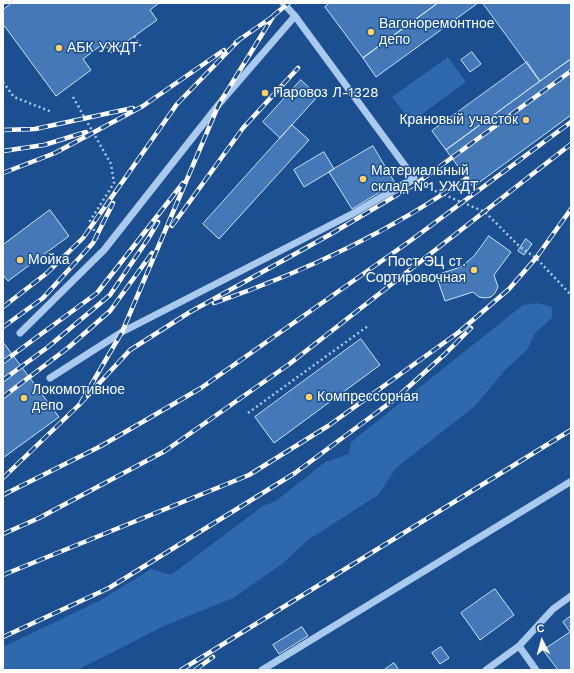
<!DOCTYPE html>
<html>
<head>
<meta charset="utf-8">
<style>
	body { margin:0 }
	#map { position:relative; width:574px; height:673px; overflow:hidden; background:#1b4f8f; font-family:"Work Sans",sans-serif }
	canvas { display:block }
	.frame { position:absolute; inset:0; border:4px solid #fff; pointer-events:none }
	.north { position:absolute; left:522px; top:621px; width:40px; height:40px; -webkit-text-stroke:3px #1b4f8f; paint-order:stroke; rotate:354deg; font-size:11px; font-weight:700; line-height:16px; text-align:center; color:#fff }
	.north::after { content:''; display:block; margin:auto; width:14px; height:18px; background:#fff; clip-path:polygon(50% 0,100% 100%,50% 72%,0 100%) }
</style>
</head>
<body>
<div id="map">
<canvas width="574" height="673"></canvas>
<div class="frame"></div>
<div class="north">С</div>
</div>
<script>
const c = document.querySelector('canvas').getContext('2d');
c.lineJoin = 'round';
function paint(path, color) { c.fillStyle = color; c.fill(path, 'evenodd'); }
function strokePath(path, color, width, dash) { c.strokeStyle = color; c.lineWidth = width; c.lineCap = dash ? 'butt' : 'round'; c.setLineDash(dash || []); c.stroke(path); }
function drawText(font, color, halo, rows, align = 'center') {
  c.font = font + ' "Work Sans",sans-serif'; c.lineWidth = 3; c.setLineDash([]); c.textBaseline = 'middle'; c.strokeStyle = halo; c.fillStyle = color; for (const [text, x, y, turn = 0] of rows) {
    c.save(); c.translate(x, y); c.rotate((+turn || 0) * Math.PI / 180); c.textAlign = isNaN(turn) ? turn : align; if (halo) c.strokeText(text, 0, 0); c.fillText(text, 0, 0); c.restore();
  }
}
paint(new Path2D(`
	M 448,57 L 466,82 L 411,122 L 392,97 Z
	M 537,303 L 552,307 L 552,318 L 535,333 L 527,350 L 506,369 L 475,406 L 396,468 L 378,495 L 308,540 L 282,564 L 233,598 L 166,625 L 77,670 L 3,670 L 3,647 L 101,600 L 151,569 L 171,575 L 263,506 L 276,501 L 325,462 L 349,454 L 351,442 L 523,305 Z`), '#2e69ad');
const building = new Path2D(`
	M 12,3 L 159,3 L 150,10 L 157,20 L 111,53 L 104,43 L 83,59 L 91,70 L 56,96 L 3,24 L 3,10 Z
	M 330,3 L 438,3 L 363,58 L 325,7 Z
	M 438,3 L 478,3 L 376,77 L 363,58 Z
	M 483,3 L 571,3 L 571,59 L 540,81 Z
	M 472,52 L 481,64 L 470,72 L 461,60 Z
	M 571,59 L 571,115 L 473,187 L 446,150 Z
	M 527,62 L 540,81 L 446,150 L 432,131 Z
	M 301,80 L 318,96 L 280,138 L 263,122 Z
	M 292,125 L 309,140 L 219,239 L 203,224 Z
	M 373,146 L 395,183 L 352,209 L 329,172 Z
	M 324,152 L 334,169 L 304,187 L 294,170 Z
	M 50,210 L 69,236 L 8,281 L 3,275 L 3,245 Z
	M 489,236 L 511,252 L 494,275 L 498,287 L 495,293 L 491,297 L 485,298 L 479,297 L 473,292 L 445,301 L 436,275 L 461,267 L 474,256 Z
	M 526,239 L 532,244 L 524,255 L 518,251 Z
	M 361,339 L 380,365 L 274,443 L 255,417 Z
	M 3,342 L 59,417 L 3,458 Z
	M 495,589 L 514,615 L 480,640 L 461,613 Z
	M 571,616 L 571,670 L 558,670 L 543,650 L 570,632 L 563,622 Z
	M 302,627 L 308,636 L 279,654 L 273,645 Z
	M 441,647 L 449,658 L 440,664 L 432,653 Z
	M 394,663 L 399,670 L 384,670 Z`);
paint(building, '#4478b7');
strokePath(building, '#cfe3fa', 1);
strokePath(new Path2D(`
	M 3,4 L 5,3
	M 134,36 L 142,48
	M 3,82 L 14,97 L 52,112
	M 73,97 L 111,164 L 114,183 L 90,221 L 98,239
	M 421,185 L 485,212 L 520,247 L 536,258 L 571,295
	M 248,413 L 368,326`), '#a9c9ee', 2.5, [2, 3]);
strokePath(new Path2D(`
	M 20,333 L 104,250 L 219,104 L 295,16
	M 50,378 L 122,332 L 352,214 L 414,178 L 295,16 L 283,3
	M 519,646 L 536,670
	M 262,670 L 570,482
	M 486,670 L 519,646 L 553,609 L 571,596`), '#a9c9ee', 7);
const rail = new Path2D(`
	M 236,42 L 272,17
	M 3,130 L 35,129 L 133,108
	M 3,151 L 44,145 L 86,132
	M 3,173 L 55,153 L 143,106 L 224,50
	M 172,226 L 243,128 L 298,68
	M 214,303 C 304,272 388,233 467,178
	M 3,307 L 47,273 L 83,238 L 177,104 L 240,39
	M 3,327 L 43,298 L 93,243 L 113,203
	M 3,362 L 97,293 L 183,183
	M 3,380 L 48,347 L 110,295 L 148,239 L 158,222
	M 3,397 L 69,347 L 110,311 L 152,253
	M 80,404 L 130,350 L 190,312 L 331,234 L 417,183 L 571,71
	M 3,478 L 80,404 L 122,332 L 219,104 L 274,15 L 289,3
	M 3,495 L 101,446 L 201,388 L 410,241 L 571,122
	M 3,534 L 39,518 L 165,451 L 288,365 L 571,144
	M 3,575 L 249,475 L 328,426 L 459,332 L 509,289 L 536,258 L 571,209
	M 3,637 L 109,588 L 295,473 L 395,399 L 445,354 L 471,328
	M 181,670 L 571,430
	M 195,670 L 213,657`);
strokePath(rail, '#fff', 4.5);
strokePath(rail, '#1b4f8f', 3, [9]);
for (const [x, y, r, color] of [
	[371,32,4,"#ffd166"],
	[59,48,4,"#ffd166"],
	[265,93,4,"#ffd166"],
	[526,120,4,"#ffd166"],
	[363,179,4,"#ffd166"],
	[20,260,4,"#ffd166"],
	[474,270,4,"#ffd166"],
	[309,397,4,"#ffd166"],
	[24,398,4,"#ffd166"]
]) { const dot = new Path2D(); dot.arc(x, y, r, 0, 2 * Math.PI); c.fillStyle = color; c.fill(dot); strokePath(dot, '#1b4f8f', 1.5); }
drawText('14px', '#fff', '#1b4f8f', [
	["Вагоноремонтное",379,24],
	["депо",379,40],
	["АБК УЖДТ",67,48],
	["Паровоз Л-1328",273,93],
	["Крановый участок",518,120,"right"],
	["Материальный",371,171],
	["склад №1 УЖДТ",371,187],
	["Мойка",28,260],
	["Пост ЭЦ ст.",466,262,"right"],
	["Сортировочная",466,278,"right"],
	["Локомотивное",32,390],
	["депо",32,406],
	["Компрессорная",317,397]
], 'left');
</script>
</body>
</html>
